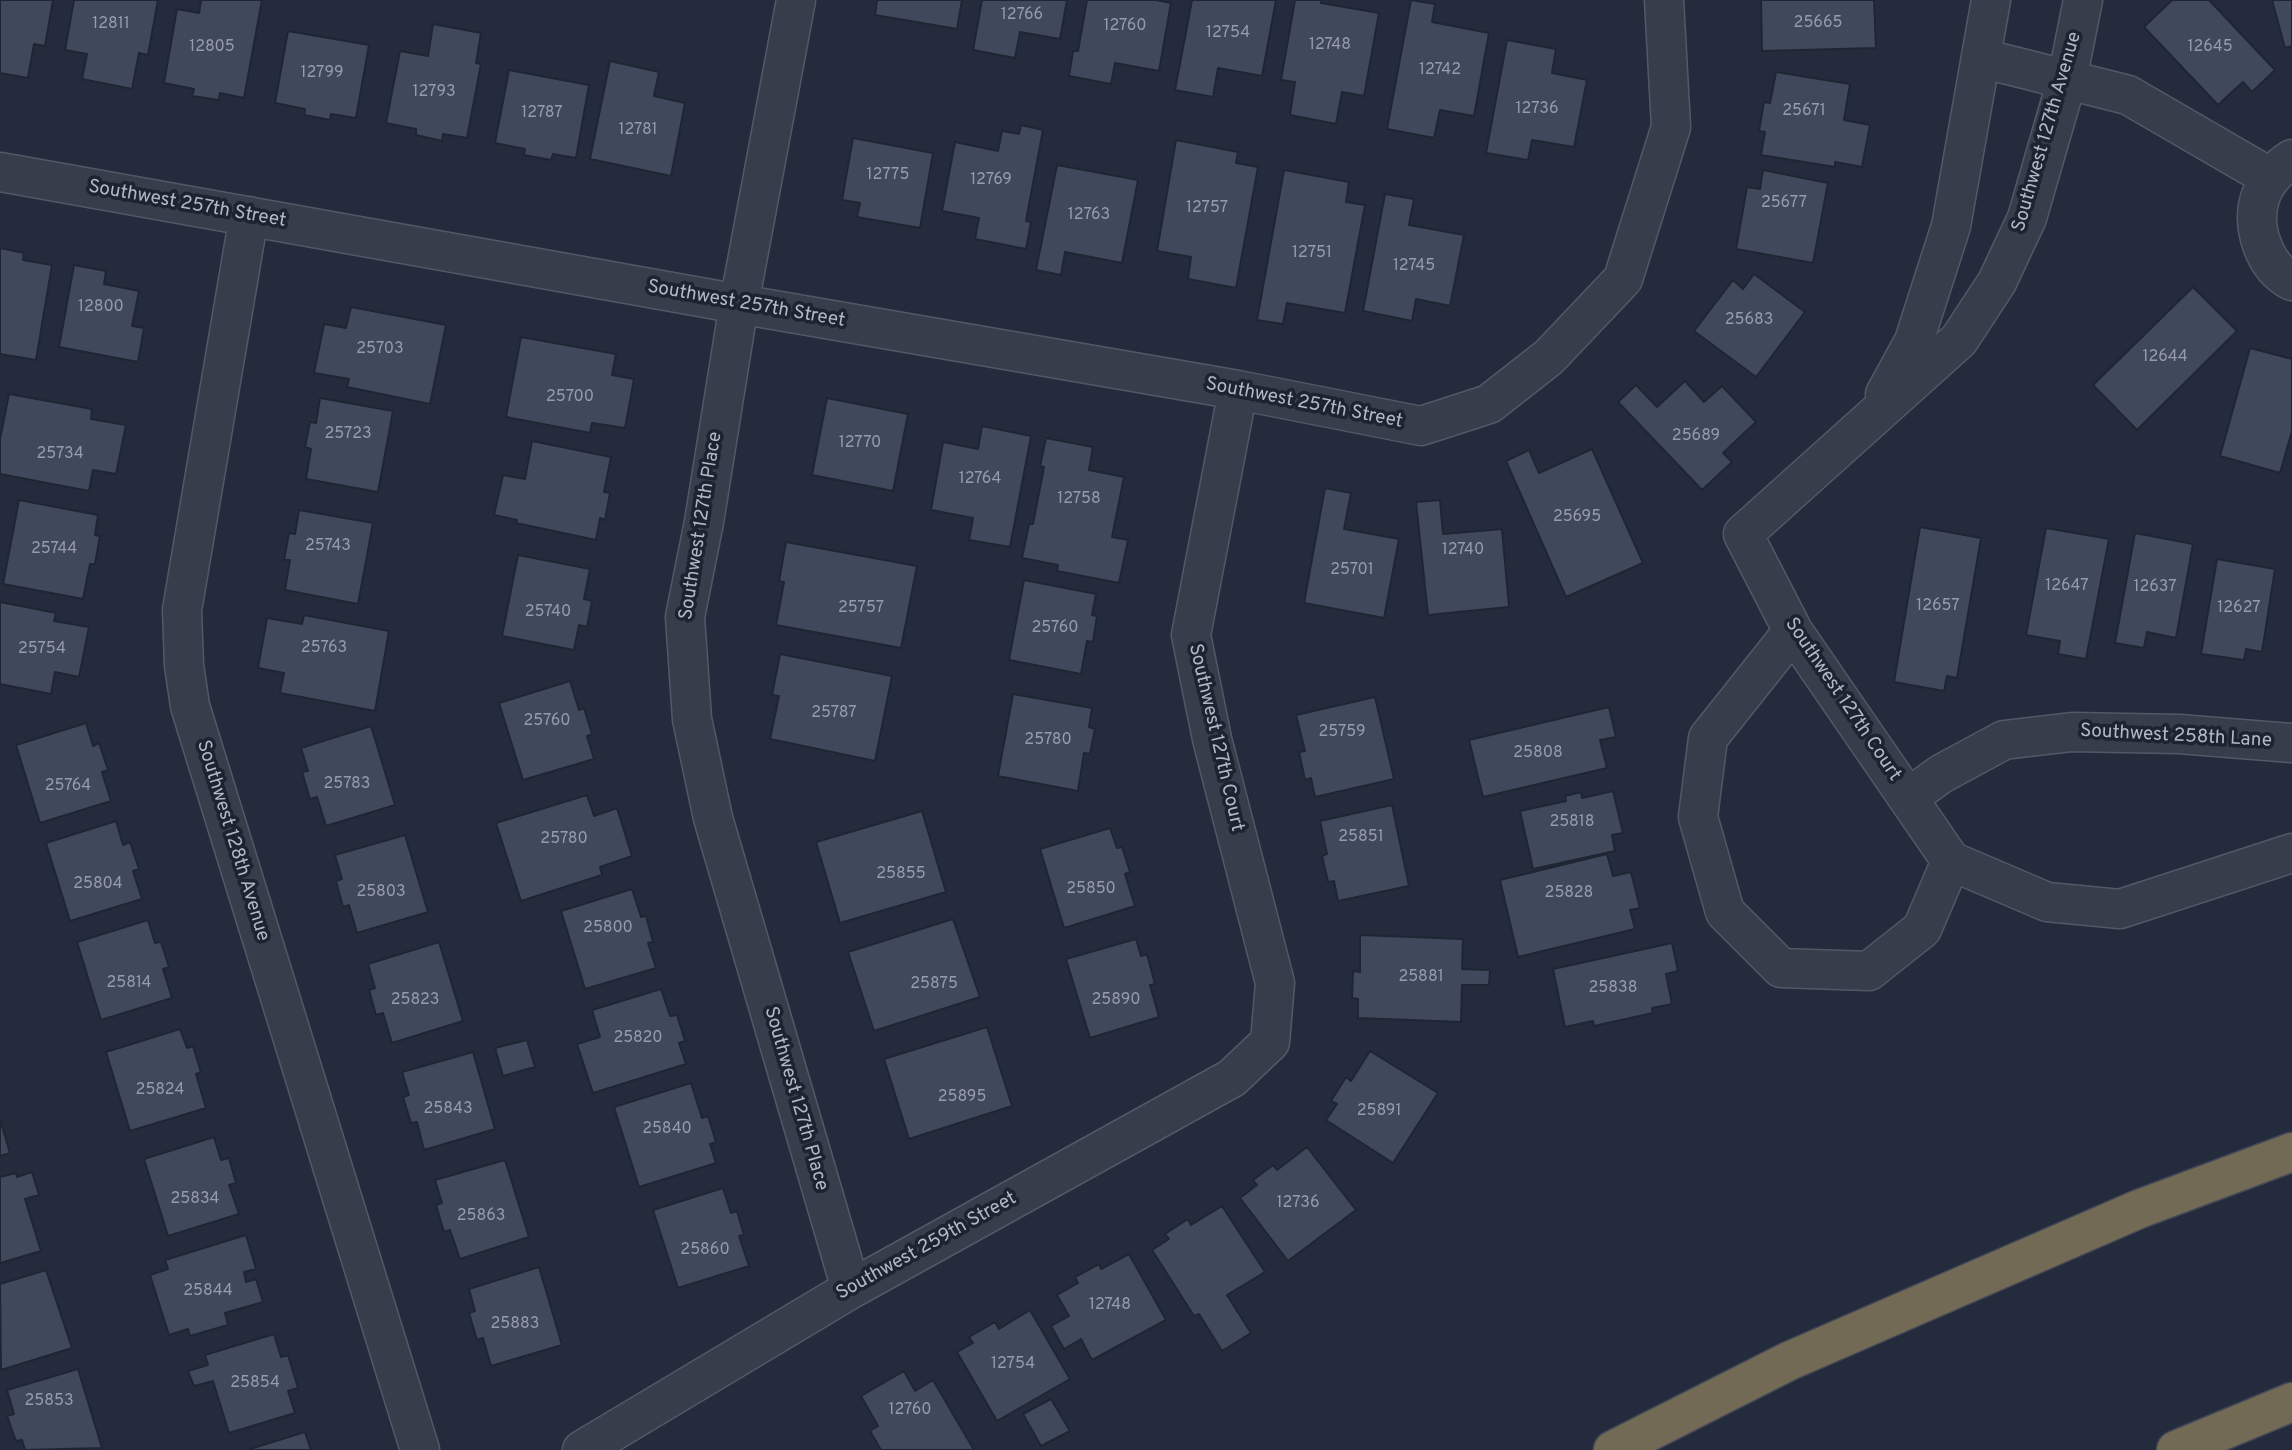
<!DOCTYPE html>
<html>
<head>
<meta charset="utf-8">
<style>
	body { margin:0 }
	canvas { display:block; background:#242b3c }
</style>
</head>
<body>
<canvas width="2292" height="1450"></canvas>
<script>
const c = document.querySelector('canvas').getContext('2d');
c.lineJoin = 'round';
function paint(path, color) { c.fillStyle = color; c.fill(path, 'evenodd'); }
function strokePath(path, color, width, dash) { c.strokeStyle = color; c.lineWidth = width; c.lineCap = dash ? 'butt' : 'round'; c.setLineDash(dash || []); c.stroke(path); }
function drawText(font, color, halo, rows, align = 'center') {
  c.font = font + ' Overpass,sans-serif'; c.lineWidth = 7; c.setLineDash([]); c.textBaseline = 'middle'; c.strokeStyle = halo; c.fillStyle = color; for (const [text, x, y, turn = 0] of rows) {
    c.save(); c.translate(x, y); c.rotate((+turn || 0) * Math.PI / 180); c.textAlign = isNaN(turn) ? turn : align; if (halo) c.strokeText(text, 0, 0); c.fillText(text, 0, 0); c.restore();
  }
}
const building = new Path2D(`
	M 0,0 L 53,0 L 45,46 L 34,44 L 28,78 L 0,73 Z
	M 74,0 L 158,0 L 148,55 L 139,53 L 132,89 L 82,79 L 87,54 L 65,50 Z
	M 201,0 L 262,0 L 244,98 L 220,93 L 219,100 L 192,96 L 194,89 L 164,83 L 177,9 L 199,13 Z
	M 877,0 L 962,0 L 957,29 L 875,15 Z
	M 982,0 L 1067,0 L 1060,39 L 1020,32 L 1015,58 L 973,50 Z
	M 1087,0 L 1156,0 L 1171,3 L 1159,71 L 1115,63 L 1111,84 L 1069,76 L 1073,51 L 1078,51 Z
	M 1192,0 L 1276,0 L 1262,76 L 1218,68 L 1213,97 L 1175,90 Z
	M 1295,0 L 1322,0 L 1321,3 L 1379,13 L 1364,96 L 1342,92 L 1336,124 L 1290,115 L 1295,82 L 1281,80 Z
	M 1411,0 L 1435,4 L 1432,22 L 1489,33 L 1474,116 L 1440,110 L 1434,138 L 1387,129 Z
	M 1761,0 L 1874,0 L 1876,48 L 1762,51 Z
	M 2172,0 L 2209,0 L 2275,70 L 2252,92 L 2243,82 L 2218,105 L 2144,27 Z
	M 2272,0 L 2292,0 L 2292,46 L 2285,48 Z
	M 433,24 L 481,33 L 476,63 L 481,64 L 467,138 L 443,134 L 442,141 L 416,135 L 416,129 L 386,123 L 400,51 L 428,56 Z
	M 288,31 L 369,45 L 356,118 L 331,114 L 330,120 L 304,115 L 305,109 L 275,103 Z
	M 1507,40 L 1556,49 L 1552,73 L 1587,80 L 1574,147 L 1532,140 L 1528,160 L 1486,153 Z
	M 610,61 L 659,72 L 654,96 L 685,103 L 671,176 L 590,159 Z
	M 509,70 L 589,85 L 576,158 L 553,154 L 551,160 L 524,155 L 525,149 L 495,143 Z
	M 1776,72 L 1850,84 L 1844,120 L 1870,125 L 1862,167 L 1835,162 L 1835,167 L 1761,155 L 1765,132 L 1759,131 L 1764,102 L 1770,103 Z
	M 1021,125 L 1043,130 L 1026,221 L 1031,222 L 1026,249 L 975,239 L 979,218 L 942,211 L 955,142 L 998,151 L 1002,131 L 1019,134 Z
	M 853,138 L 933,153 L 920,228 L 857,217 L 860,203 L 842,200 Z
	M 1176,140 L 1238,152 L 1236,163 L 1258,167 L 1236,288 L 1188,279 L 1191,257 L 1157,251 Z
	M 1057,165 L 1138,180 L 1122,263 L 1065,252 L 1061,275 L 1036,270 Z
	M 1284,170 L 1349,182 L 1346,202 L 1365,205 L 1345,313 L 1287,303 L 1283,324 L 1257,320 Z
	M 1763,170 L 1828,183 L 1813,263 L 1736,249 L 1747,187 L 1760,189 Z
	M 1385,194 L 1414,199 L 1409,225 L 1464,235 L 1450,306 L 1416,299 L 1412,321 L 1363,311 Z
	M 0,248 L 24,253 L 23,260 L 52,265 L 36,360 L 0,354 Z
	M 74,265 L 106,271 L 104,284 L 139,291 L 132,326 L 144,328 L 138,362 L 59,347 Z
	M 1754,274 L 1805,312 L 1756,377 L 1694,331 L 1733,280 L 1743,289 Z
	M 2193,287 L 2237,331 L 2137,430 L 2093,385 Z
	M 351,307 L 446,325 L 430,404 L 347,387 L 349,379 L 314,373 L 324,324 L 346,328 Z
	M 521,337 L 616,354 L 612,375 L 634,379 L 625,428 L 592,423 L 590,433 L 506,417 Z
	M 2250,348 L 2292,359 L 2292,431 L 2280,473 L 2220,456 Z
	M 1685,381 L 1704,402 L 1722,386 L 1756,422 L 1723,453 L 1732,462 L 1702,490 L 1618,402 L 1636,385 L 1657,407 Z
	M 9,394 L 92,409 L 91,419 L 126,425 L 116,474 L 93,470 L 89,491 L 0,474 L 0,439 Z
	M 320,398 L 393,411 L 378,492 L 306,479 L 311,449 L 305,447 L 310,422 L 316,423 Z
	M 827,398 L 908,414 L 893,491 L 812,475 Z
	M 982,426 L 1031,436 L 1010,547 L 969,540 L 973,518 L 931,510 L 943,442 L 978,449 Z
	M 1046,438 L 1093,447 L 1089,470 L 1124,477 L 1112,537 L 1128,540 L 1119,583 L 1057,571 L 1058,565 L 1022,558 L 1029,524 L 1033,524 L 1044,467 L 1040,466 Z
	M 532,441 L 611,457 L 604,492 L 610,493 L 605,520 L 600,518 L 596,540 L 516,523 L 517,520 L 494,515 L 503,475 L 525,479 Z
	M 1592,449 L 1643,563 L 1566,597 L 1506,461 L 1529,450 L 1539,473 Z
	M 1325,488 L 1351,493 L 1344,529 L 1399,539 L 1384,618 L 1304,603 Z
	M 19,500 L 98,515 L 95,535 L 100,536 L 95,564 L 90,564 L 83,599 L 3,584 Z
	M 1440,500 L 1443,534 L 1502,529 L 1509,607 L 1428,615 L 1416,502 Z
	M 299,510 L 373,523 L 358,604 L 285,590 L 290,560 L 284,560 L 289,533 L 295,534 Z
	M 1920,527 L 1981,538 L 1957,678 L 1947,676 L 1944,691 L 1894,682 Z
	M 2046,528 L 2109,539 L 2086,659 L 2058,654 L 2060,641 L 2026,635 Z
	M 2135,533 L 2193,544 L 2176,638 L 2147,632 L 2144,648 L 2115,643 Z
	M 786,542 L 917,566 L 901,648 L 776,625 L 784,582 L 779,581 Z
	M 518,555 L 590,569 L 584,599 L 592,601 L 587,627 L 579,625 L 574,650 L 502,636 Z
	M 2217,559 L 2275,569 L 2262,652 L 2246,649 L 2244,660 L 2201,654 Z
	M 1024,580 L 1096,594 L 1092,615 L 1097,616 L 1093,642 L 1087,641 L 1081,674 L 1009,660 Z
	M 0,602 L 56,613 L 54,621 L 89,627 L 79,677 L 55,672 L 51,694 L 0,684 Z
	M 304,615 L 389,631 L 375,711 L 280,693 L 284,673 L 258,668 L 267,618 L 302,624 Z
	M 780,654 L 892,676 L 875,761 L 770,739 L 779,696 L 772,695 Z
	M 570,681 L 579,710 L 584,708 L 592,734 L 587,736 L 594,759 L 523,780 L 499,703 Z
	M 1013,694 L 1092,708 L 1089,727 L 1095,729 L 1090,754 L 1084,753 L 1078,791 L 998,776 Z
	M 1375,697 L 1394,779 L 1315,797 L 1311,778 L 1305,780 L 1299,752 L 1305,751 L 1296,715 Z
	M 1609,707 L 1616,737 L 1600,740 L 1607,768 L 1483,797 L 1469,740 Z
	M 86,723 L 93,746 L 99,743 L 108,770 L 102,772 L 111,801 L 40,823 L 16,745 Z
	M 371,726 L 395,805 L 326,826 L 317,797 L 310,799 L 302,772 L 308,771 L 301,748 Z
	M 1613,791 L 1623,833 L 1612,835 L 1615,851 L 1533,869 L 1520,811 L 1566,801 L 1565,796 L 1581,792 L 1582,798 Z
	M 587,795 L 594,816 L 617,808 L 632,856 L 600,867 L 602,875 L 521,901 L 496,823 Z
	M 1392,805 L 1409,886 L 1338,901 L 1334,881 L 1328,882 L 1322,856 L 1327,854 L 1320,821 Z
	M 922,811 L 946,892 L 840,923 L 816,842 Z
	M 116,821 L 123,845 L 130,842 L 139,869 L 133,871 L 142,899 L 70,921 L 46,843 Z
	M 1110,828 L 1117,848 L 1122,847 L 1130,872 L 1125,874 L 1135,906 L 1064,928 L 1040,849 Z
	M 405,835 L 428,912 L 357,933 L 349,905 L 343,907 L 336,881 L 342,879 L 335,855 Z
	M 1607,854 L 1613,876 L 1631,872 L 1640,908 L 1630,910 L 1635,929 L 1518,957 L 1500,880 Z
	M 632,889 L 641,917 L 646,916 L 653,942 L 648,943 L 656,968 L 585,989 L 561,911 Z
	M 953,919 L 980,997 L 874,1031 L 848,952 Z
	M 148,920 L 155,943 L 161,942 L 169,967 L 163,969 L 172,998 L 101,1020 L 77,942 Z
	M 1360,935 L 1463,939 L 1462,969 L 1490,970 L 1489,985 L 1462,985 L 1461,1022 L 1358,1018 L 1358,999 L 1352,998 L 1353,971 L 1360,972 Z
	M 1136,939 L 1141,956 L 1147,954 L 1155,984 L 1150,985 L 1159,1017 L 1090,1038 L 1066,959 Z
	M 439,942 L 463,1021 L 392,1043 L 383,1013 L 376,1015 L 369,990 L 375,988 L 368,964 Z
	M 1672,943 L 1678,971 L 1666,974 L 1672,1004 L 1652,1008 L 1653,1013 L 1594,1026 L 1593,1021 L 1565,1027 L 1553,969 Z
	M 661,989 L 670,1016 L 677,1015 L 685,1041 L 679,1043 L 686,1064 L 593,1093 L 577,1044 L 600,1037 L 592,1010 Z
	M 987,1027 L 1012,1106 L 909,1139 L 884,1059 Z
	M 180,1029 L 187,1048 L 193,1046 L 201,1072 L 196,1074 L 206,1108 L 130,1131 L 106,1052 Z
	M 527,1040 L 535,1067 L 503,1076 L 495,1048 Z
	M 1370,1051 L 1438,1093 L 1393,1163 L 1326,1120 L 1337,1104 L 1331,1101 L 1346,1077 L 1351,1081 Z
	M 473,1052 L 495,1129 L 424,1150 L 417,1122 L 411,1123 L 403,1097 L 409,1095 L 402,1072 Z
	M 691,1083 L 702,1118 L 708,1116 L 716,1142 L 710,1144 L 716,1163 L 639,1187 L 614,1107 Z
	M 0,1119 L 10,1153 L 0,1156 Z
	M 214,1137 L 221,1160 L 229,1158 L 236,1183 L 229,1185 L 239,1214 L 168,1236 L 144,1159 Z
	M 1307,1147 L 1356,1210 L 1288,1261 L 1240,1198 L 1257,1185 L 1253,1180 L 1273,1165 L 1277,1170 Z
	M 505,1160 L 529,1237 L 460,1259 L 450,1230 L 444,1232 L 436,1205 L 442,1203 L 435,1180 Z
	M 32,1172 L 39,1195 L 25,1199 L 41,1251 L 0,1263 L 0,1177 L 16,1173 L 17,1177 Z
	M 723,1188 L 731,1213 L 737,1211 L 744,1235 L 739,1236 L 749,1266 L 678,1288 L 653,1210 Z
	M 1222,1206 L 1265,1272 L 1227,1295 L 1251,1333 L 1222,1351 L 1199,1314 L 1194,1316 L 1152,1250 L 1169,1239 L 1165,1234 L 1188,1219 L 1191,1225 Z
	M 246,1235 L 256,1269 L 244,1272 L 246,1282 L 256,1279 L 263,1302 L 225,1313 L 228,1325 L 190,1336 L 188,1329 L 169,1335 L 150,1275 L 168,1269 L 165,1260 Z
	M 1129,1254 L 1166,1320 L 1092,1360 L 1081,1339 L 1064,1349 L 1051,1326 L 1069,1316 L 1057,1295 L 1078,1283 L 1075,1277 L 1099,1264 L 1101,1269 Z
	M 539,1267 L 562,1345 L 491,1366 L 483,1338 L 477,1340 L 469,1313 L 475,1311 L 469,1289 Z
	M 46,1270 L 72,1348 L 1,1370 L 0,1284 Z
	M 1030,1310 L 1070,1379 L 997,1421 L 957,1352 L 973,1343 L 969,1337 L 995,1322 L 999,1329 Z
	M 274,1334 L 281,1357 L 288,1355 L 298,1388 L 288,1391 L 295,1413 L 229,1433 L 213,1381 L 194,1386 L 188,1371 L 208,1365 L 205,1355 Z
	M 78,1369 L 102,1448 L 25,1450 L 22,1440 L 16,1441 L 7,1416 L 14,1414 L 7,1390 Z
	M 904,1371 L 915,1391 L 933,1380 L 974,1450 L 881,1450 L 870,1431 L 878,1426 L 861,1396 Z
	M 1051,1399 L 1070,1431 L 1041,1446 L 1023,1414 Z
	M 305,1432 L 311,1450 L 247,1450 Z`);
paint(building, '#40495b');
strokePath(building, '#1f2533', 2);
const street = new Path2D(`
	M 796,0 L 739,304 L 704,522 L 685,617 L 692,719 L 713,818 L 851,1289
	M 1981,58 L 2128,95 L 2271,178
	M 2292,159 C 2279,167 2265,182 2260,198 C 2251,227 2264,267 2292,281
	M 0,172 L 739,304 L 1238,390 L 1421,426 L 1489,404 L 1549,357 L 1623,279 L 1671,127 L 1664,0
	M 249,216 L 182,610 L 184,665 L 190,706 L 420,1450
	M 1885,394 L 1914,341 L 1951,226 L 1991,0
	M 1793,631 L 1708,738 L 1698,817 L 1725,912 L 1781,968 L 1869,971 L 1922,929 L 1951,861
	M 1908,798 L 1941,774 L 2004,740 L 2072,732 L 2179,734 L 2292,743
	M 1951,861 L 1793,631 L 1743,534 L 1959,340 L 1997,282 L 2027,218 L 2067,80 L 2083,0
	M 1951,861 L 2047,902 L 2120,909 L 2292,853
	M 582,1450 L 851,1289 L 1232,1078 L 1270,1042 L 1275,983 L 1212,739 L 1191,635 L 1238,390`);
const highway = new Path2D(`
	M 1613,1450 L 1789,1361 L 2139,1209 L 2292,1152
	M 2176,1450 L 2292,1402`);
strokePath(street, '#535867', 41);
strokePath(highway, '#434857', 41);
strokePath(street, '#383d4c', 38);
strokePath(highway, '#726a55', 38);
drawText('16px', '#969cac', null, [
	["12766",1022,16],
	["25665",1818,24],
	["12811",111,25],
	["12760",1125,27],
	["12754",1228,34],
	["12748",1330,46],
	["12805",212,48],
	["12645",2210,48],
	["12742",1440,71],
	["12799",322,74],
	["12793",434,93],
	["12736",1537,110],
	["25671",1804,112],
	["12787",542,114],
	["12781",638,131],
	["12775",888,176],
	["12769",991,181],
	["25677",1784,204],
	["12757",1207,209],
	["12763",1089,216],
	["12751",1312,254],
	["12745",1414,267],
	["12800",101,308],
	["25683",1749,321],
	["25703",380,350],
	["12644",2165,358],
	["25700",570,398],
	["25723",348,435],
	["25689",1696,437],
	["12770",860,444],
	["25734",60,455],
	["12764",980,480],
	["12758",1079,500],
	["25695",1577,518],
	["25743",328,547],
	["25744",54,550],
	["12740",1463,551],
	["25701",1352,571],
	["12647",2067,587],
	["12637",2155,588],
	["12657",1938,607],
	["25757",861,609],
	["12627",2239,609],
	["25740",548,613],
	["25760",1055,629],
	["25763",324,649],
	["25754",42,650],
	["25787",834,714],
	["25760",547,722],
	["25759",1342,733],
	["25780",1048,741],
	["25808",1538,754],
	["25783",347,785],
	["25764",68,787],
	["25818",1572,823],
	["25851",1361,838],
	["25780",564,840],
	["25855",901,875],
	["25804",98,885],
	["25850",1091,890],
	["25803",381,893],
	["25828",1569,894],
	["25800",608,929],
	["25881",1421,978],
	["25814",129,984],
	["25875",934,985],
	["25838",1613,989],
	["25823",415,1001],
	["25890",1116,1001],
	["25820",638,1039],
	["25824",160,1091],
	["25895",962,1098],
	["25843",448,1110],
	["25891",1379,1112],
	["25840",667,1130],
	["25834",195,1200],
	["12736",1298,1204],
	["25863",481,1217],
	["25860",705,1251],
	["25844",208,1292],
	["12748",1110,1306],
	["25883",515,1325],
	["12754",1013,1365],
	["25854",255,1384],
	["25853",49,1402],
	["12760",910,1411]
]);
drawText('19px', '#b3b8c7', '#1d2331', [
	["Southwest 127th Avenue",2048,132,-74],
	["Southwest 257th Street",187,205,10],
	["Southwest 257th Street",746,305,10],
	["Southwest 257th Street",1304,404,11],
	["Southwest 127th Place",702,526,-81],
	["Southwest 127th Court",1842,700,56],
	["Southwest 258th Lane",2176,737,3],
	["Southwest 127th Court",1215,738,77],
	["Southwest 128th Avenue",232,841,73],
	["Southwest 127th Place",795,1099,74],
	["Southwest 259th Street",927,1247,-29]
]);
</script>
</body>
</html>
